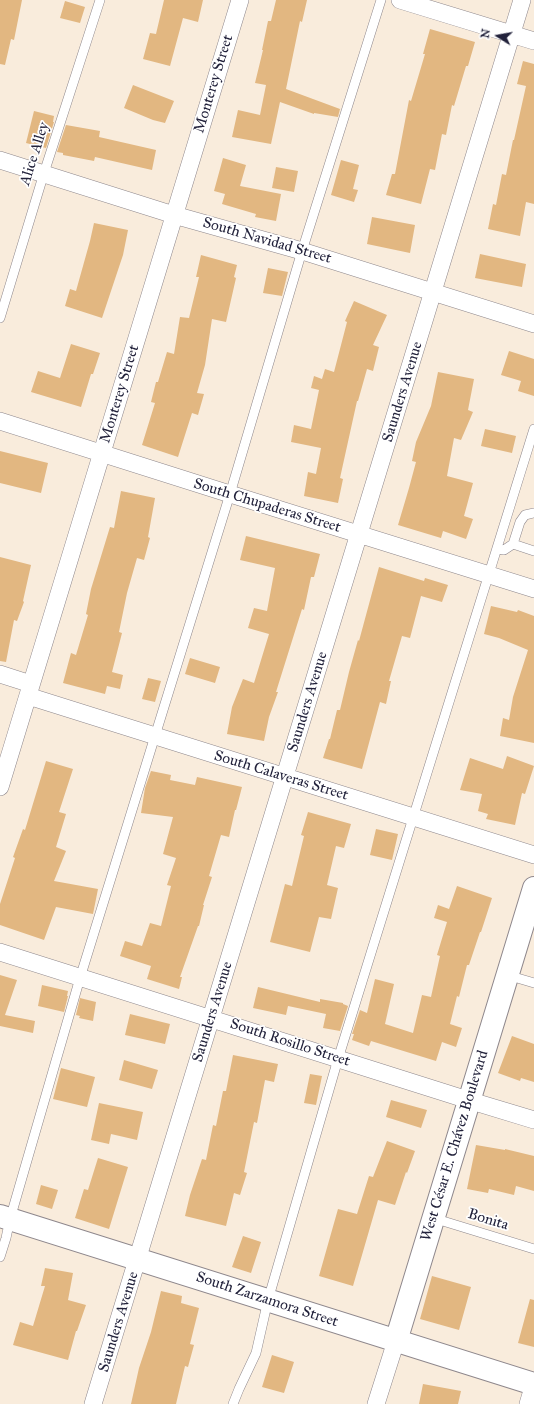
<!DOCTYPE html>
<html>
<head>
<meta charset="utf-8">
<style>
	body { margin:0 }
	#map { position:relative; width:534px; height:1404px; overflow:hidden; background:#f9ecdc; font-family:"IM FELL Great Primer",serif }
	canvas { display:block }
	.north { position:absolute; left:478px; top:16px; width:40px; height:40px; -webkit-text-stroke:3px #fff; paint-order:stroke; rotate:281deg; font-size:11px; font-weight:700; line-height:16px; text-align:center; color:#22223b }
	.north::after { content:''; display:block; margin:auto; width:14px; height:18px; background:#22223b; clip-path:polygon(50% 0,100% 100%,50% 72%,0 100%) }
</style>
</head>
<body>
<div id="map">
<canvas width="534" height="1404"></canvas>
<div class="north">N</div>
</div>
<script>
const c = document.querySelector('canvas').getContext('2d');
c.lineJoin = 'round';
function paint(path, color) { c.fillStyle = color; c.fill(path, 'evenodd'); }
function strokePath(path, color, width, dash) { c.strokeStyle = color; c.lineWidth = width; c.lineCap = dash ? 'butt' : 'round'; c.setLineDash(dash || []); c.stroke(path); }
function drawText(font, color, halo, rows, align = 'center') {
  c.font = font + ' "IM FELL Great Primer",serif'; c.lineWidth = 3.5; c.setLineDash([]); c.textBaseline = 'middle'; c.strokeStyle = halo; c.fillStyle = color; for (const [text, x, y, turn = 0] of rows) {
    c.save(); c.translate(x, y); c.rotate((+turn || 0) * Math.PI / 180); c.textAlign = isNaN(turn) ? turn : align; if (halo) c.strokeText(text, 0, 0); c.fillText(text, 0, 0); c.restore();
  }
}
paint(new Path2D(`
	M 0,0 L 22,0 L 14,40 L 11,39 L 5,65 L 0,64 Z
	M 164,0 L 203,0 L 198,22 L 183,18 L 170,66 L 143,59 L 150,33 L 156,34 Z
	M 276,0 L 307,0 L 302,22 L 300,21 L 286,89 L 340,109 L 338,117 L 314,113 L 314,114 L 280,102 L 271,144 L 232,137 L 238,110 L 260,115 L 266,85 L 255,83 L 263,50 L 262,50 L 268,21 L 271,21 Z
	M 65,1 L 85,7 L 80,23 L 60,18 Z
	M 430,29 L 475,42 L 468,66 L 466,66 L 454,106 L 452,105 L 446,135 L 442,134 L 435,170 L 430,169 L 421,204 L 386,195 L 392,174 L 395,174 L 409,100 L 411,101 L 425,54 L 423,54 Z
	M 523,61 L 534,64 L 534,204 L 526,202 L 520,236 L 488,229 L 493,204 L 496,205 L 502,174 L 506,175 L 513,140 L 514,140 L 526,86 L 517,84 Z
	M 133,85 L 174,101 L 165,123 L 153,120 L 124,108 Z
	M 34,111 L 54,116 L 53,122 L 54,122 L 46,148 L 26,143 Z
	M 66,125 L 100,131 L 99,137 L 156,150 L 152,170 L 95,157 L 94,161 L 63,155 L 63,153 L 57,152 Z
	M 223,158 L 246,165 L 240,186 L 281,194 L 276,221 L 255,217 L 256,214 L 222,204 L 225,194 L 214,191 Z
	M 341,160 L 359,165 L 353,189 L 358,190 L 354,202 L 331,195 Z
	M 276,167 L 298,171 L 294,192 L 272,188 Z
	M 372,217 L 415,225 L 410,253 L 367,244 Z
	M 94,223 L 128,230 L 123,255 L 102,318 L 65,306 L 70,289 L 76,291 L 90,241 Z
	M 480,254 L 526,264 L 522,287 L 475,278 Z
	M 201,255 L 237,265 L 234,277 L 236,278 L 226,322 L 212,319 L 205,365 L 197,393 L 204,394 L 198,415 L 192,413 L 178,457 L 142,445 L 155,403 L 151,402 L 156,382 L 158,382 L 167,352 L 174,354 L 180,317 L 189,318 L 199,277 L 196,277 Z
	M 268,268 L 288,272 L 282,296 L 263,293 Z
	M 354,301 L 387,315 L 373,345 L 379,347 L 373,371 L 367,369 L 358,401 L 357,401 L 340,478 L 343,479 L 338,503 L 304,496 L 308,472 L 316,474 L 321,448 L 291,442 L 294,425 L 311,429 L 319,390 L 311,388 L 314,376 L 322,379 L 325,369 L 334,372 L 347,322 L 345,321 Z
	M 71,344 L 100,353 L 93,374 L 91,374 L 81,407 L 31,392 L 38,371 L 60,378 Z
	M 509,351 L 534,359 L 534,396 L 518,391 L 521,381 L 501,375 Z
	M 438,372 L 474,379 L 468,410 L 473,412 L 461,440 L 454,438 L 447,476 L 473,483 L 464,516 L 473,519 L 466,539 L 443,531 L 441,538 L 398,525 L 409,488 L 416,462 L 412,461 L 416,442 L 431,406 Z
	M 485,429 L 516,436 L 512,453 L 481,446 Z
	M 0,451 L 48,463 L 41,493 L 0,483 Z
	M 121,491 L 155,498 L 148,537 L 150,538 L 144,560 L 137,558 L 127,593 L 119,632 L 122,633 L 112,672 L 123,675 L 120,689 L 107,686 L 105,694 L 63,683 L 71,653 L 76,655 L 88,615 L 86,614 L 91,589 L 110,527 L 114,528 Z
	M 246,536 L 320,554 L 314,577 L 311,577 L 304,610 L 302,609 L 276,692 L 278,692 L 269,717 L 264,741 L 227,734 L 232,707 L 243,679 L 254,683 L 269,634 L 248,628 L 254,608 L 267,611 L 275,568 L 240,560 Z
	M 0,557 L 31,565 L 23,601 L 24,602 L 17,621 L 14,620 L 6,662 L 0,661 Z
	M 379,567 L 424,581 L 425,578 L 448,585 L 442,602 L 421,596 L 410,638 L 402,636 L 389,681 L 391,681 L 386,704 L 380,702 L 362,769 L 323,758 L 329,739 L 330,739 L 337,710 L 340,710 L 349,672 L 358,640 L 359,641 Z
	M 491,606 L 517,612 L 518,610 L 534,616 L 534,743 L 500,736 L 503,718 L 509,720 L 513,697 L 528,650 L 499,638 L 484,634 Z
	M 190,658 L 220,667 L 215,683 L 185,674 Z
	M 148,678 L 161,681 L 155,702 L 142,699 Z
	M 507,756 L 534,766 L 525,794 L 522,793 L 515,825 L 486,819 L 488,814 L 478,811 L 482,794 L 460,790 L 470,758 L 503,769 Z
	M 46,761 L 73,769 L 59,812 L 66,814 L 56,847 L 66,851 L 54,881 L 98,889 L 93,914 L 56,907 L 44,940 L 0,925 L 0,904 L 15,858 L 13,857 L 23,829 L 25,830 Z
	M 151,771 L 171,775 L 170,780 L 195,785 L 197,777 L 242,787 L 236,810 L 235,810 L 229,837 L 221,835 L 209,876 L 212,877 L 203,905 L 204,905 L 199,926 L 198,926 L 180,977 L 182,977 L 179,989 L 147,979 L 151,966 L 120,956 L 125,941 L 142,946 L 150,923 L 161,926 L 171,886 L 167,885 L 176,858 L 163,854 L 173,817 L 141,813 L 145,788 Z
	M 308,812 L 351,824 L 344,848 L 336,846 L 327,885 L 338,888 L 331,919 L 319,917 L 310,952 L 270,942 L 285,884 L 292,886 L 304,836 L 301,835 Z
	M 376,829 L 398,834 L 392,860 L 370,855 Z
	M 457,886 L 492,898 L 481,932 L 480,932 L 469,965 L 467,965 L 459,997 L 457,996 L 450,1024 L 462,1028 L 456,1047 L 442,1042 L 436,1061 L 371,1041 L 369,1046 L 352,1040 L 354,1034 L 352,1034 L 360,1010 L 367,1013 L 375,979 L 394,984 L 385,1024 L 413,1033 L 422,995 L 431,997 L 440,956 L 437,955 L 447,922 L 434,918 L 438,905 L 449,909 Z
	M 0,975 L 17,980 L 5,1015 L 35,1021 L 33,1033 L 0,1026 Z
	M 42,985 L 68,991 L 67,996 L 68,996 L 64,1012 L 38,1006 Z
	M 258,987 L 320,1002 L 320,999 L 343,1003 L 343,1004 L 348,1006 L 340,1031 L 323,1028 L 326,1014 L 288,1006 L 286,1015 L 253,1008 Z
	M 80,998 L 96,1002 L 93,1021 L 79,1018 L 80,1016 L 76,1015 Z
	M 130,1014 L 170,1024 L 165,1044 L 125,1035 Z
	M 512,1036 L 534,1044 L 534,1082 L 521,1078 L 520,1081 L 498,1073 Z
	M 233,1055 L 278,1064 L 274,1082 L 265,1080 L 257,1123 L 254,1122 L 244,1172 L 247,1173 L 240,1195 L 234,1193 L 226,1226 L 185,1216 L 190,1195 L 202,1159 L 206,1160 L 213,1125 L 216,1126 L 223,1091 L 226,1091 Z
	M 124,1060 L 158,1070 L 152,1089 L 119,1080 Z
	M 61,1068 L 95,1077 L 87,1107 L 53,1099 Z
	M 310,1074 L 322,1076 L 316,1105 L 304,1103 Z
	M 391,1100 L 427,1110 L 421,1128 L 386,1117 Z
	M 99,1103 L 143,1112 L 137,1140 L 111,1134 L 109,1144 L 91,1140 Z
	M 387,1141 L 415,1151 L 407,1173 L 406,1172 L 395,1205 L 378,1200 L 353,1286 L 319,1276 L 338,1209 L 357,1214 L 369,1176 L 373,1177 Z
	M 476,1145 L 505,1150 L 505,1149 L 534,1156 L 534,1191 L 516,1186 L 514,1195 L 489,1189 L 488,1193 L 467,1189 Z
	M 98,1158 L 128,1167 L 109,1229 L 75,1218 L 84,1189 L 88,1190 Z
	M 41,1185 L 58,1190 L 52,1209 L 36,1204 Z
	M 243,1236 L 261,1242 L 251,1273 L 232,1267 Z
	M 45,1268 L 73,1273 L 68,1300 L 86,1305 L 77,1331 L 76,1331 L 68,1360 L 13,1345 L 20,1322 L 33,1326 L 45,1286 L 41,1286 Z
	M 432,1276 L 471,1287 L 459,1330 L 420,1319 Z
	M 161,1291 L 182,1296 L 181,1303 L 199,1308 L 190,1344 L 194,1345 L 188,1367 L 185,1366 L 176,1404 L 131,1404 L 139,1368 L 151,1332 Z
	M 530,1299 L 534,1300 L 534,1347 L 518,1343 Z
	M 272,1355 L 294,1362 L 284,1393 L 262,1387 Z
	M 423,1384 L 461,1391 L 458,1404 L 419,1404 Z`), '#e2b781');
const service = new Path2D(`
	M 0,318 L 44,173 L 100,0
	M 513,544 L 534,551
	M 497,549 L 504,550 L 513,544 L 520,522 L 525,515 L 534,513
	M 507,975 L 534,983
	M 433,1218 L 534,1249
	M 0,1257 L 6,1238 L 10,1219 L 80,978 L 230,494 L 302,251 L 381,0
	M 233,1404 L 239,1389 L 256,1353 L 268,1300 L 338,1059 L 534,429`);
const minor = new Path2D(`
	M 400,0 L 534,41
	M 0,160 L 174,215 L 302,251 L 534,324
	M 0,421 L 230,494 L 534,589
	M 0,674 L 31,684
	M 28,696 L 534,855
	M 0,787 L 240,0
	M 0,952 L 468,1100 L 534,1120
	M 93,1404 L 522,0
	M 376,1404 L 396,1341
	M 528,1404 L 534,1384`);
const tertiary = new Path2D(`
	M 396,1341 L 534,888`);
const secondary = new Path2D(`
	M 0,1216 L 534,1384`);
strokePath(service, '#8e878c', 10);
strokePath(minor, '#8e878c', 18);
strokePath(tertiary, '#8e878c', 24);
strokePath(secondary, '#8e878c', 24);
strokePath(service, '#fff', 9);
strokePath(minor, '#fff', 17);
strokePath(tertiary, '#fff', 22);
strokePath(secondary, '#fff', 22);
drawText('15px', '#22223b', '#fff', [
	["Monterey Street",214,84,-73],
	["Alice Alley",35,154,-72],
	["South Navidad Street",267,241,16],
	["Saunders Avenue",403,392,-73],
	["Monterey Street",120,394,-73],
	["South Chupaderas Street",267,506,17],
	["Saunders Avenue",308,702,-73],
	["South Calaveras Street",281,776,17],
	["Saunders Avenue",213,1012,-73],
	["South Rosillo Street",290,1043,18],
	["West César E. Chávez Boulevard",455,1146,-73],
	["Bonita",488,1220,17],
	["South Zarzamora Street",267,1300,18],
	["Saunders Avenue",119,1322,-73]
]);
</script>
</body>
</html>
